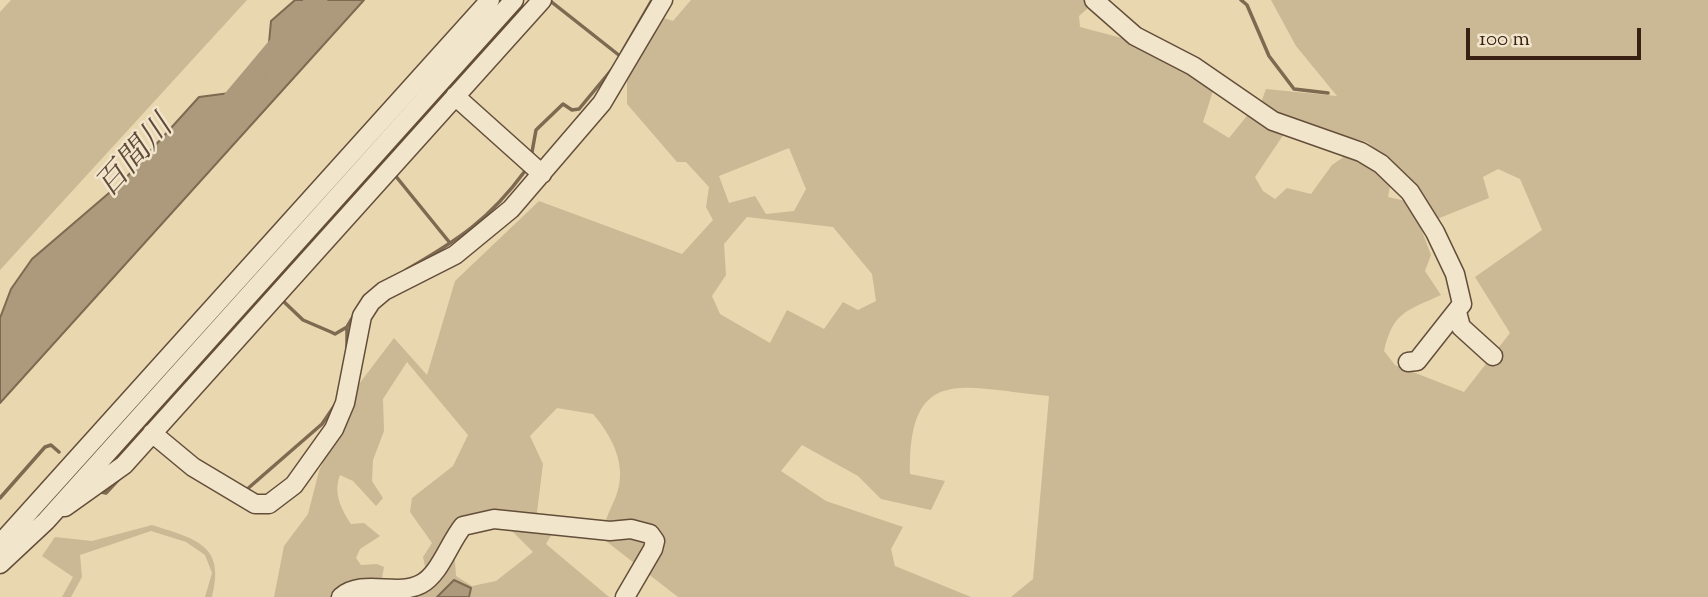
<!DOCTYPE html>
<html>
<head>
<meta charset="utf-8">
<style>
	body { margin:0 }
	#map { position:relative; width:1708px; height:597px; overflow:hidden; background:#e9d7b0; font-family:"Sorts Mill Goudy",serif }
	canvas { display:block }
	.scale { position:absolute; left:1466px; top:28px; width:175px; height:32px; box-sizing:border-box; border:4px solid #382013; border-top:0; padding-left:9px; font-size:21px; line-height:24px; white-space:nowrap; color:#382013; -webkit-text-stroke:5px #f1e5cc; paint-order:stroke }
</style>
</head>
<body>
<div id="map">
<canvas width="1708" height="597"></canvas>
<div class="scale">100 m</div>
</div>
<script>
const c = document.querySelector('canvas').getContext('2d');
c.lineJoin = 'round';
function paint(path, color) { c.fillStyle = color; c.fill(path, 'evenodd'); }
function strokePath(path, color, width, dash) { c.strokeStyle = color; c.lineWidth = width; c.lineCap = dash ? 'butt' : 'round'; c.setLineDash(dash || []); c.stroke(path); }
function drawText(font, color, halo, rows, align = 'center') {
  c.font = font + ' "Sorts Mill Goudy","Noto Serif JP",serif'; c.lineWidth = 5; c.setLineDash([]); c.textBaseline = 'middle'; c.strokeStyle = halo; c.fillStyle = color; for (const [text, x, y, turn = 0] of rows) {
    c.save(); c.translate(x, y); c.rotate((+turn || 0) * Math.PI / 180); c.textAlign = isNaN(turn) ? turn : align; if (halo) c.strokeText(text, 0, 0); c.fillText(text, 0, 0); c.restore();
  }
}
paint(new Path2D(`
	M 11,0 L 247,0 L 0,270 L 0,12 Z
	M 691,0 L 1087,0 L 1087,9 L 1079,16 L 1080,27 L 1133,41 L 1214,88 L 1203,122 L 1229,138 L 1250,112 L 1286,131 L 1255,177 L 1263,191 L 1275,199 L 1287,188 L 1311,194 L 1332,165 L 1345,156 L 1358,159 L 1391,181 L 1388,197 L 1411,202 L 1431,255 L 1425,271 L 1441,295 C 1406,311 1393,312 1384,351 L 1395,365 L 1464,392 L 1510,333 L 1475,277 L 1542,230 L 1520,179 L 1498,169 L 1483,177 L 1489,198 L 1437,219 L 1406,176 L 1367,142 L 1272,115 L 1262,100 L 1266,89 L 1337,96 L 1296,46 L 1271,0 L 1708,0 L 1708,597 L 1011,597 L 1033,579 L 1049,396 C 965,389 908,361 910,474 L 945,481 L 931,510 L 881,499 L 858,476 L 802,445 L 781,471 L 826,501 L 903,527 L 891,549 L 895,566 L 971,597 L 678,597 L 602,538 C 605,517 609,514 616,496 C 628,466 612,436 593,414 L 557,408 L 530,436 L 543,464 L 537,512 L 554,530 L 546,544 L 609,597 L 469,597 L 470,588 L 454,580 L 437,597 L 394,597 L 377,592 L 345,597 L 274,597 L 284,546 L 308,514 L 319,471 L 359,384 L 394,338 L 427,375 L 455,281 L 539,201 L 682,254 L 713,220 L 706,207 L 709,187 L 686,162 L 677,162 L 627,104 L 627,75 L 661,17 L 673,21 ZM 789,148 L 806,189 L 794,211 L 766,214 L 755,196 L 729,203 L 719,176 ZM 747,217 L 833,227 L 872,274 L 876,301 L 858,310 L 843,302 L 824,329 L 787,310 L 770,343 L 720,314 L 712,296 L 726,275 L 724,244 ZM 407,362 L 468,435 L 453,466 L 412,498 L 410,512 L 432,543 L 423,557 L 426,571 C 411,580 400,581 382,578 L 384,567 L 377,564 L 361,565 L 356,558 L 360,549 L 380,536 L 364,523 L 351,524 C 341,509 333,493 340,475 L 353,481 L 376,506 L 383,498 L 372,481 L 373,460 L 384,431 L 383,399 ZM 497,525 L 513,532 L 533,552 L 496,581 L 472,586 L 456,576 L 454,548 L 470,528 Z
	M 152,525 C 195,539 226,544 212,597 L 205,597 L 212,573 L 205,555 L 186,542 L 151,531 L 80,555 L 82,577 L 71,597 L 62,597 L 73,577 L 42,556 L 55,537 L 92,541 Z`), '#cbb895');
const water = new Path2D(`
	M 295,0 L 364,0 L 0,403 L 0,318 L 11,289 L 32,259 L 123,181 L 199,97 L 253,90 L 266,75 L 271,21 Z
	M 454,580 L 471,588 L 469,597 L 437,597 Z`);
paint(water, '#ad997b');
strokePath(water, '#7e6951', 2);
strokePath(new Path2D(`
	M 549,0 L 620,56
	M 1241,0 L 1247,5 L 1269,56 L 1294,89 L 1328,93
	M 622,52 L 652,0
	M 532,152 L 536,130 L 563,104 L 572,110 L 579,109 L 613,68
	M 394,174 L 450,243
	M 406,270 C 458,240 489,220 525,171
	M 281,299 L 303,320 L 331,332 L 335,334 L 347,327
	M 347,354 L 347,327 L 361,303
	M 245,491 L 322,424 L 337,402
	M 101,492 L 106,493 L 120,478
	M 0,498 L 45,447 L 51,445 L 59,452`), '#7e6951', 3.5);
strokePath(new Path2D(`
	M 223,112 L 317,0`), '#ad997b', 21);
const minor = new Path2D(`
	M 1094,0 L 1135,36 L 1193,66 L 1273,121 L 1361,152 L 1381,164 L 1410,192 L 1435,232 L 1455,274 L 1462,304 L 1417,361 L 1408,362
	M 455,96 L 542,174
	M 1457,312 L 1461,327 L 1493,356
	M 152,433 L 193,467 L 255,504 L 269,504 L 294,485 L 334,429 L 345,403 L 362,316 L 371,302 L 384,291 L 455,255 L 511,209 L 602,103 L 663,0
	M 65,507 L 124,465 L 542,0
	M 0,544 L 490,0
	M 0,564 L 46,521 L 514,0
	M 341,597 C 363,578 397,597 421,584 C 440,574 449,543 463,526 L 494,519 L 610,531 L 631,529 L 650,534 L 655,541 L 653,549 L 625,597`);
strokePath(minor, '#644e3a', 21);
strokePath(minor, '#f1e5cc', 18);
drawText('italic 32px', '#614a37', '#f1e5cc', [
	["百間川",137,159,-48]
]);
</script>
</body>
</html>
